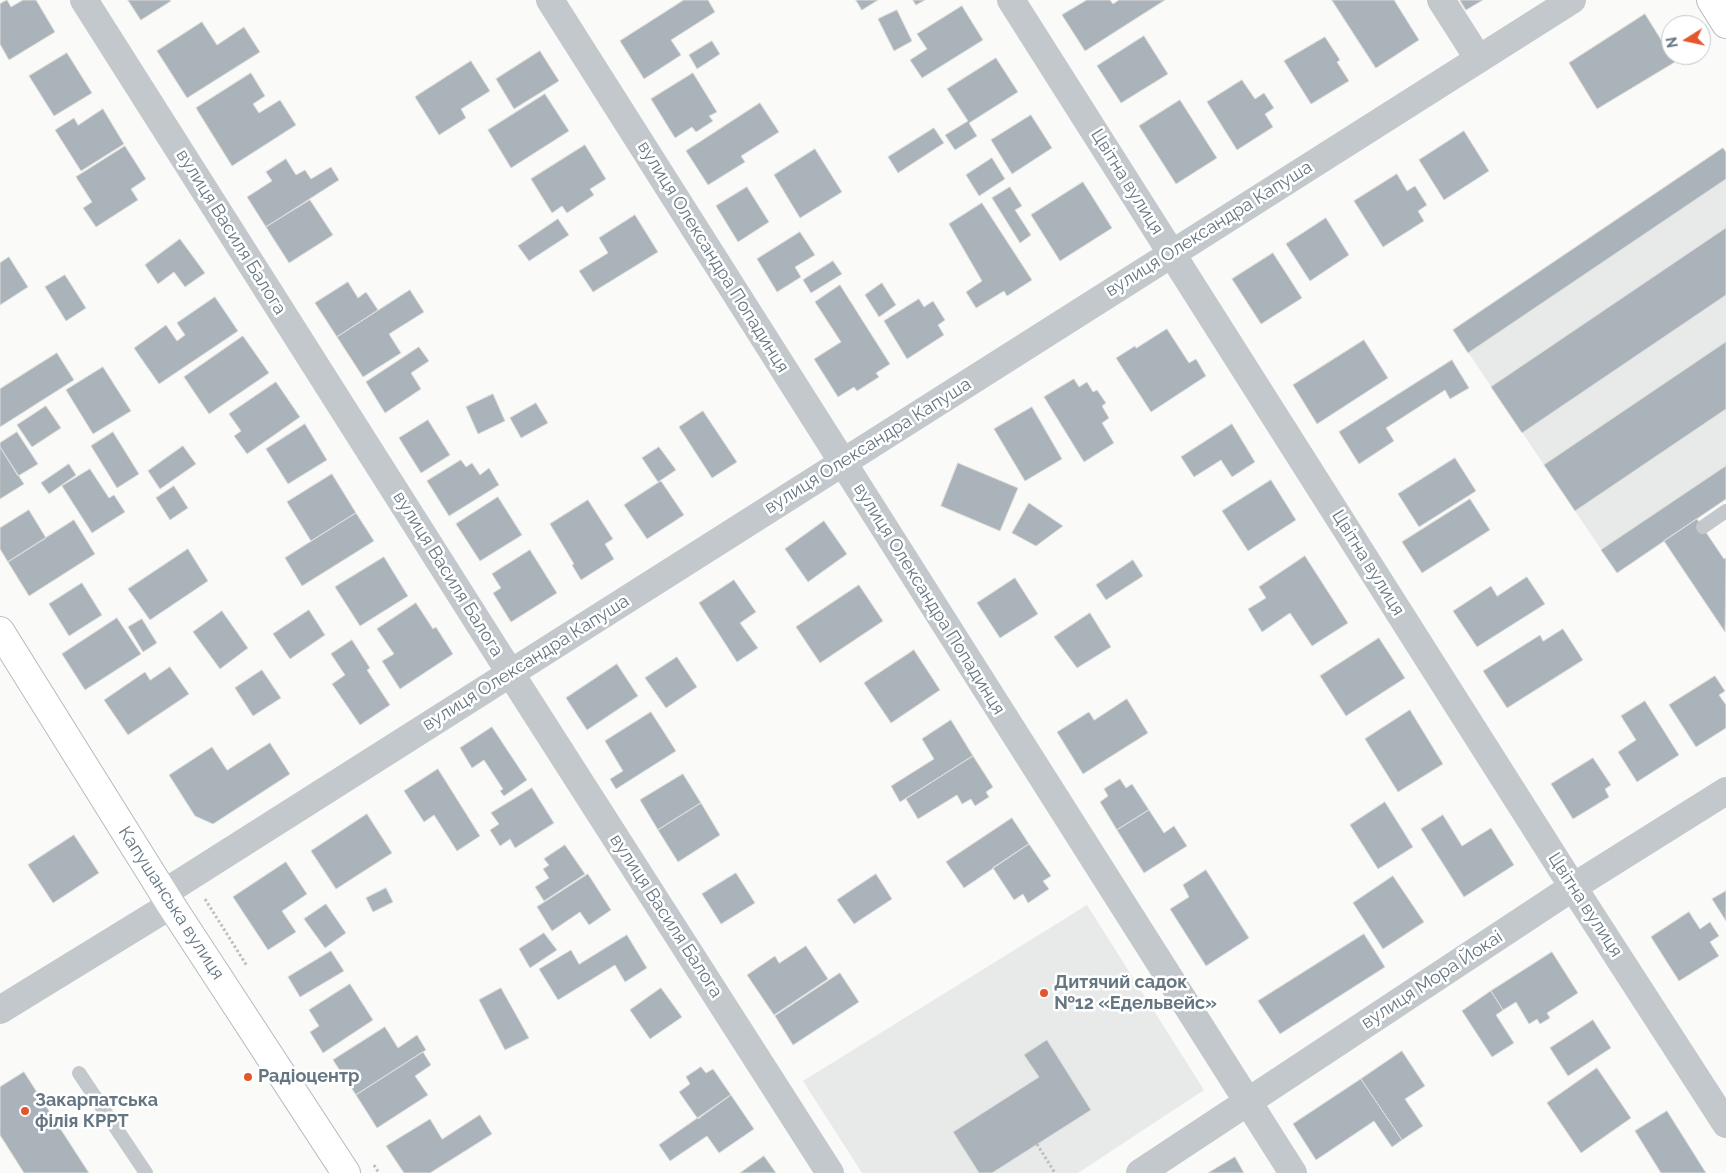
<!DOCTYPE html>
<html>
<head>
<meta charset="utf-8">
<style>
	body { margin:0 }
	#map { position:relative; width:1726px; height:1173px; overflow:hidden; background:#fafaf8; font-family:Raleway,sans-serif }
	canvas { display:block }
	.north { position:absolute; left:1661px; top:15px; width:50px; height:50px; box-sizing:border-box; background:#fff; border:1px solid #c1c8cd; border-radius:50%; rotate:260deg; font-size:14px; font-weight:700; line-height:20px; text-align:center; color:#657683 }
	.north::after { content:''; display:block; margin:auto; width:18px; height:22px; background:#e4572e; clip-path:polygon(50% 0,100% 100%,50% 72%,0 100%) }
</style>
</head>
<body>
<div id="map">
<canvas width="1726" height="1173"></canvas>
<div class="north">N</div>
</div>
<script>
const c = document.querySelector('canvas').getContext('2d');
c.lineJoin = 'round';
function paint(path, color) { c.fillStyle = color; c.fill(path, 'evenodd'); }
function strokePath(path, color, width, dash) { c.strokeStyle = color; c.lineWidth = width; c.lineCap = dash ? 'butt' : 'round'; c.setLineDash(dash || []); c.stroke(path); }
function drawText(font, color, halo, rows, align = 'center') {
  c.font = font + ' Raleway,sans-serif'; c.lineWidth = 5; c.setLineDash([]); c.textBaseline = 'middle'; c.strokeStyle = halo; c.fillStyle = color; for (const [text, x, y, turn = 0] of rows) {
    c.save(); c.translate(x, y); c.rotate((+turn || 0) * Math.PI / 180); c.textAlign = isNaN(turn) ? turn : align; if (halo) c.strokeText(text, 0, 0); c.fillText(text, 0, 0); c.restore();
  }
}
paint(new Path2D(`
	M 1723,148 L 1726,152 L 1726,499 L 1617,573 L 1453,330 Z
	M 1087,905 L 1204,1090 L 1078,1173 L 862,1173 L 803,1081 Z`), '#e8e9e9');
const building = new Path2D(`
	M 7,0 L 11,7 L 23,0 L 36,0 L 55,32 L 9,60 L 0,44 L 0,4 Z
	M 128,0 L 170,0 L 171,1 L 141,20 Z
	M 684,0 L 708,0 L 715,12 L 671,40 L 681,55 L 644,79 L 620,41 Z
	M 856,0 L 878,0 L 862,10 Z
	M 913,0 L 925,0 L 916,5 Z
	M 1087,0 L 1110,0 L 1113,4 L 1119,0 L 1165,0 L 1085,51 L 1062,15 Z
	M 1332,0 L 1394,0 L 1419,40 L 1376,68 Z
	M 1460,0 L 1483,0 L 1466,10 Z
	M 962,6 L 983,40 L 922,78 L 910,60 L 927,49 L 917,34 Z
	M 897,10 L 912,41 L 894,51 L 878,19 Z
	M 1645,14 L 1675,62 L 1597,109 L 1569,63 Z
	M 202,22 L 217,45 L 244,27 L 260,52 L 187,98 L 157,51 Z
	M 1144,36 L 1168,74 L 1121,103 L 1097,66 Z
	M 1325,37 L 1340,60 L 1337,62 L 1349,81 L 1311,104 L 1284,61 Z
	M 712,41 L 720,54 L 697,69 L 689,55 Z
	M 540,51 L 559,81 L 514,109 L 496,79 Z
	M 67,53 L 92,93 L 54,116 L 29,76 Z
	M 996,58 L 1018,92 L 969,123 L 977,136 L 955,150 L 945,135 L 968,121 L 947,89 Z
	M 471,61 L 490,91 L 461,109 L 466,118 L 439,135 L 415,97 Z
	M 251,73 L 265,96 L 253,104 L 259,113 L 280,100 L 296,125 L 232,166 L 196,108 Z
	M 693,73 L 717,112 L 709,116 L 713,121 L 696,132 L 692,127 L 675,138 L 651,99 Z
	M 1242,80 L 1255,99 L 1264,93 L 1274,108 L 1265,114 L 1273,127 L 1237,150 L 1207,102 Z
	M 545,94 L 569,131 L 511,168 L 488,130 Z
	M 1180,100 L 1217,158 L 1176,184 L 1139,126 Z
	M 760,103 L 779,132 L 741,156 L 745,162 L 708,185 L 686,151 Z
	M 103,109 L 124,144 L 81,171 L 55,130 L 74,118 L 78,125 Z
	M 1031,115 L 1052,148 L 1012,174 L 991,140 Z
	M 934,128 L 944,143 L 898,173 L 888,157 Z
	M 1464,131 L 1489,171 L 1444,200 L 1419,160 Z
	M 585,145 L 606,179 L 590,189 L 594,195 L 567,213 L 562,206 L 552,213 L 531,179 Z
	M 125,146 L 146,179 L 131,189 L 138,200 L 96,227 L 83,208 L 92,202 L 76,177 Z
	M 1723,148 L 1726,152 L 1726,179 L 1468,353 L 1453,330 Z
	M 815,149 L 842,192 L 800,218 L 774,175 Z
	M 992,158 L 1005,179 L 979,196 L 966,175 Z
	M 286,159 L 296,175 L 305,170 L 311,179 L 331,167 L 339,180 L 266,227 L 247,197 L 272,181 L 266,172 Z
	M 1397,174 L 1407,191 L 1415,186 L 1427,205 L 1418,211 L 1424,221 L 1383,247 L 1354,201 Z
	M 1083,182 L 1112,228 L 1060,261 L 1031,215 Z
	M 747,187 L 769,222 L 738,242 L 716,206 Z
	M 1010,187 L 1022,206 L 1015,210 L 1031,235 L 1020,243 L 992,198 Z
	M 310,200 L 333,235 L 289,263 L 266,227 Z
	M 982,203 L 1032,280 L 1007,296 L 1004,291 L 976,308 L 966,292 L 982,281 L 949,224 Z
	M 635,215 L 658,252 L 593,292 L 579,271 L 608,253 L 599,238 Z
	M 1326,218 L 1349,255 L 1310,281 L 1286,244 Z
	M 558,219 L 569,235 L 529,261 L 518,246 Z
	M 1726,228 L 1726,295 L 1522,433 L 1491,387 Z
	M 800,232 L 815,255 L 795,267 L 801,277 L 777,292 L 757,259 Z
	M 180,239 L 205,273 L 185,287 L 174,272 L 158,284 L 145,265 Z
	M 1273,253 L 1302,298 L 1261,324 L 1232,279 Z
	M 9,257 L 28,287 L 0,305 L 0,263 Z
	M 833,261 L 842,274 L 811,293 L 803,280 Z
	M 65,275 L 86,308 L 66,321 L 45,287 Z
	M 348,282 L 358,298 L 366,292 L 378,310 L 337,337 L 315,303 Z
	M 882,283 L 896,305 L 879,317 L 865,295 Z
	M 840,285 L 890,364 L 876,373 L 879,377 L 857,391 L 854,387 L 838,397 L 814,359 L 841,342 L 815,302 Z
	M 410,290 L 424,312 L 389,334 L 401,353 L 363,377 L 337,337 Z
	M 215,297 L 238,331 L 159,384 L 134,348 L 166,325 L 177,341 L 185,335 L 177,323 Z
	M 919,299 L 924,307 L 933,301 L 945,320 L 938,325 L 944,335 L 907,359 L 884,321 Z
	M 1167,329 L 1189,363 L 1196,359 L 1206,376 L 1151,412 L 1116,358 L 1135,346 L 1136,348 Z
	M 243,336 L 269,373 L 209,414 L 184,377 Z
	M 1364,340 L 1388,378 L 1317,424 L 1293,385 Z
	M 1726,342 L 1726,409 L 1575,511 L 1544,465 Z
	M 419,347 L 429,361 L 411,373 L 421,389 L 385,413 L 366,382 Z
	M 57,353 L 74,380 L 0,427 L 0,389 Z
	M 1452,360 L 1469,388 L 1450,399 L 1445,390 L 1386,428 L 1394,441 L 1359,464 L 1339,432 Z
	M 103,367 L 131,411 L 93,434 L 66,390 Z
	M 1074,379 L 1079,387 L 1087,382 L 1093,392 L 1097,390 L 1106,403 L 1102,406 L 1109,418 L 1102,423 L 1114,443 L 1084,462 L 1044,397 Z
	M 276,382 L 300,417 L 247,454 L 234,436 L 241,431 L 229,414 Z
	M 493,394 L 505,421 L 478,434 L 466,407 Z
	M 536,403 L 548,423 L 521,438 L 510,418 Z
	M 46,406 L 61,428 L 32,447 L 17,425 Z
	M 1032,407 L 1062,459 L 1025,481 L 994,429 Z
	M 703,411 L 737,462 L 712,478 L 679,427 Z
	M 428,420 L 450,455 L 421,473 L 399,438 Z
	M 305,424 L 327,460 L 288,484 L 266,449 Z
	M 1232,424 L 1255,462 L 1232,477 L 1221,460 L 1194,477 L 1181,457 Z
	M 17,432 L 38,464 L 18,476 L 0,447 L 0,443 Z
	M 113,432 L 139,474 L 117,488 L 91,446 Z
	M 183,446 L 196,464 L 160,489 L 148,471 Z
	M 0,447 L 24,484 L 0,499 Z
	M 659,447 L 676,470 L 658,482 L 642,458 Z
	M 1455,458 L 1476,491 L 1419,527 L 1398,494 Z
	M 461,460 L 466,467 L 472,463 L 480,475 L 489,468 L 499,485 L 449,516 L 427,481 Z
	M 958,463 L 1018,488 L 1000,531 L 941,506 Z
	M 69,464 L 76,475 L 49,494 L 41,483 Z
	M 1726,466 L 1726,499 L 1617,573 L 1601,550 Z
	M 90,469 L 109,498 L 114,495 L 125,512 L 92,533 L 62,486 Z
	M 332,474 L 356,513 L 311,541 L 287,502 Z
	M 1271,480 L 1296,520 L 1248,551 L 1222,511 Z
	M 661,481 L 684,515 L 647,539 L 624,505 Z
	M 174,486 L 188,508 L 170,520 L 156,498 Z
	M 498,497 L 522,535 L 480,561 L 456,524 Z
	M 1470,499 L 1490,530 L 1422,573 L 1402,542 Z
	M 588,500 L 613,539 L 605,544 L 614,559 L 581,580 L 572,565 L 574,564 L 550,524 Z
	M 1029,503 L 1063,526 L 1036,546 L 1012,533 Z
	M 29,510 L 46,538 L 8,562 L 0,549 L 0,528 Z
	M 356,513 L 374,541 L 302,586 L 285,558 Z
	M 1697,519 L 1724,559 L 1726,558 L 1725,632 L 1664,541 Z
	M 74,520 L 95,554 L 29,596 L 8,562 Z
	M 824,521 L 847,554 L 808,582 L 785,549 Z
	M 188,549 L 208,581 L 150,620 L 128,589 Z
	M 530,550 L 557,593 L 511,622 L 493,593 L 501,588 L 492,574 Z
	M 1305,556 L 1348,623 L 1312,646 L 1290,613 L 1262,632 L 1248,609 L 1266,598 L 1259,587 Z
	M 384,557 L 408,596 L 360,626 L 335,587 Z
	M 1133,560 L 1143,576 L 1106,600 L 1096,585 Z
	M 1527,577 L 1545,604 L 1477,647 L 1453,611 L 1491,586 L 1497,596 Z
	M 1015,578 L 1038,614 L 1000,638 L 977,603 Z
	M 734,580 L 756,612 L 740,623 L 758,648 L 737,662 L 699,603 Z
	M 82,583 L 102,615 L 69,636 L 49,604 Z
	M 859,585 L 883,621 L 820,663 L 796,627 Z
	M 416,603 L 433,629 L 436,627 L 453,654 L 400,689 L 382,661 L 394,654 L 377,629 Z
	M 309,610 L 325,635 L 290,659 L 273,634 Z
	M 222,611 L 248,648 L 220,669 L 193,632 Z
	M 1090,613 L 1111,647 L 1077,668 L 1054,637 Z
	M 117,618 L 141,654 L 85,690 L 62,654 Z
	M 142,619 L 157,643 L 143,652 L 128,627 Z
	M 1563,629 L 1583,660 L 1507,708 L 1483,671 L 1540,635 L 1543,641 Z
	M 1379,638 L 1405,678 L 1346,716 L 1320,676 Z
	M 352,640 L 370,668 L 367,670 L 390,705 L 360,725 L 332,684 L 345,675 L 331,654 Z
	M 914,650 L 940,690 L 891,723 L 864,683 Z
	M 677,657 L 697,687 L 666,708 L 645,678 Z
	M 617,664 L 638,696 L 587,730 L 566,698 Z
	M 170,667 L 189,694 L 128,735 L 104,700 L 145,672 L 150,680 Z
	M 262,670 L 281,698 L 253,716 L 235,688 Z
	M 1715,676 L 1725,691 L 1719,695 L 1726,705 L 1726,728 L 1696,747 L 1669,705 Z
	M 1127,699 L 1148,733 L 1083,774 L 1057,732 L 1089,712 L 1094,720 Z
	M 1645,701 L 1679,755 L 1637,782 L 1618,752 L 1636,740 L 1621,716 Z
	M 1410,710 L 1443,764 L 1398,792 L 1365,739 Z
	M 651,712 L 676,751 L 616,789 L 610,779 L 623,771 L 605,741 Z
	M 951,720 L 973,756 L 900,802 L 891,786 L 934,759 L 922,739 Z
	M 492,727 L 527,780 L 504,796 L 500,791 L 503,789 L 484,760 L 472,768 L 460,748 Z
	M 270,743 L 290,774 L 213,824 L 195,816 L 169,775 L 212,747 L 227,770 Z
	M 973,756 L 993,787 L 986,792 L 989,797 L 975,806 L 971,799 L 962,804 L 957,795 L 918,819 L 906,799 Z
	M 1593,758 L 1611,785 L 1605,789 L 1609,797 L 1573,819 L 1551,784 Z
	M 438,769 L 480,836 L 457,851 L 434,815 L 424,822 L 404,791 Z
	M 683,774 L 701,803 L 658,830 L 640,800 Z
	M 1120,779 L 1126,788 L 1132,784 L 1149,810 L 1117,830 L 1100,802 L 1108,796 L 1104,789 Z
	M 532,788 L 554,823 L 515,848 L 510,839 L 500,846 L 490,830 L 499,824 L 491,813 Z
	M 1385,802 L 1413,847 L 1378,869 L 1350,825 Z
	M 701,803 L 720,835 L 678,862 L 658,830 Z
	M 1149,810 L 1164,833 L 1174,826 L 1187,846 L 1144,873 L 1117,830 Z
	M 367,814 L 392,853 L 336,889 L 311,851 Z
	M 1443,815 L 1462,846 L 1491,828 L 1514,865 L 1464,897 L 1421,829 Z
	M 1012,818 L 1029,844 L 964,888 L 946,862 Z
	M 74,835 L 99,873 L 53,903 L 28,865 Z
	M 1029,844 L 1051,876 L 1043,881 L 1049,889 L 1028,903 L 1023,894 L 1014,900 L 993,868 Z
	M 565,845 L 585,874 L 544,901 L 535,887 L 549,878 L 543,869 L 549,865 L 544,859 Z
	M 286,862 L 307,894 L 282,911 L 296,932 L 268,950 L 233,897 Z
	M 1206,870 L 1249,938 L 1206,966 L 1170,909 L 1189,897 L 1183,885 Z
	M 736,873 L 755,903 L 721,924 L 702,894 Z
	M 588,874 L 611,910 L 589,925 L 580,912 L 552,931 L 537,907 Z
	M 876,874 L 892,899 L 854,924 L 837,900 Z
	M 1393,876 L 1424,922 L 1383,949 L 1353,903 Z
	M 386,888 L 393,902 L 373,912 L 366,898 Z
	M 1726,891 L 1726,921 L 1712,899 Z
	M 326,904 L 346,933 L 325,948 L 304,919 Z
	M 1689,912 L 1700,929 L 1710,922 L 1719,936 L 1710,942 L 1719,956 L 1679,981 L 1651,937 Z
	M 544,933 L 557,950 L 530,968 L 519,949 Z
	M 1364,934 L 1385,967 L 1280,1034 L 1258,1001 Z
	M 627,935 L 647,968 L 625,982 L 615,965 L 558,1000 L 539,969 L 571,950 L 579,964 Z
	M 806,946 L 828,979 L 774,1015 L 747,975 L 775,956 L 779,963 Z
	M 331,951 L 344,971 L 300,997 L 288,977 Z
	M 1552,952 L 1578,993 L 1547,1013 L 1550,1018 L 1540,1024 L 1537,1019 L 1529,1024 L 1516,1002 L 1503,1010 L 1491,991 Z
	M 840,973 L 859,1002 L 793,1045 L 775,1016 Z
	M 350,984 L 373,1020 L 323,1053 L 310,1032 L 319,1026 L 309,1010 Z
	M 501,988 L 529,1038 L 505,1050 L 479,1000 Z
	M 661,988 L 682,1017 L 650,1039 L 630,1010 Z
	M 1491,991 L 1503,1010 L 1496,1015 L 1514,1043 L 1492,1057 L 1462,1011 Z
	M 1593,1020 L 1611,1048 L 1568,1076 L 1550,1048 Z
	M 385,1027 L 398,1048 L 417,1035 L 426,1050 L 356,1095 L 333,1060 Z
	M 1047,1040 L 1091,1110 L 992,1173 L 979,1173 L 953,1132 L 1039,1077 L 1024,1055 Z
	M 1402,1051 L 1425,1086 L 1405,1099 L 1423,1126 L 1402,1140 L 1361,1079 Z
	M 423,1052 L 431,1065 L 415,1076 L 428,1095 L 377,1128 L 356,1095 Z
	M 701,1067 L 706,1073 L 713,1069 L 731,1095 L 698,1119 L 679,1092 L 690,1084 L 686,1077 Z
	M 1597,1068 L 1631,1118 L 1581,1153 L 1547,1103 Z
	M 24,1072 L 76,1153 L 89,1173 L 24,1173 L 0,1135 L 0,1087 Z
	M 1361,1079 L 1402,1140 L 1392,1147 L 1374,1121 L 1316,1160 L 1293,1124 Z
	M 731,1095 L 754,1129 L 719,1153 L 707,1136 L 670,1161 L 659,1145 Z
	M 1667,1111 L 1706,1173 L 1661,1173 L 1635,1131 Z
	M 480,1115 L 492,1134 L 430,1173 L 404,1173 L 386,1146 L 430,1119 L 442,1139 Z
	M 764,1156 L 776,1173 L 740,1173 Z
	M 1235,1157 L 1244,1173 L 1208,1173 Z`);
paint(building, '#aab3b9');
strokePath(building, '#dcdcda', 1);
const secondary = new Path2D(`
	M 1711,0 L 1726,24
	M 0,631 L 171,905 L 346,1173`);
strokePath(secondary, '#b3babf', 30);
strokePath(new Path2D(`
	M 205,899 L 247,966
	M 1037,1144 L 1055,1173
	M 374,1165 L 379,1173`), '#bbbfc2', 3, [2.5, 2.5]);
strokePath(new Path2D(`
	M 1703,527 L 1726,511
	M 79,1073 L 146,1173`), '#c3c8cc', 14);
strokePath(new Path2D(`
	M 84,0 L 523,693 L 830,1173
	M 550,0 L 1293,1173
	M 1011,0 L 1573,887 L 1726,1124
	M 1441,0 L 1478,58
	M 164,893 L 1572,0
	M 0,1010 L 171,905
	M 1140,1173 L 1573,887 L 1726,791`), '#c3c8cc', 28);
strokePath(secondary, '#fff', 28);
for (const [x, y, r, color] of [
	[1044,993,5,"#e4572e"],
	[248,1077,5,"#e4572e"],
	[25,1111,5,"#e4572e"]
]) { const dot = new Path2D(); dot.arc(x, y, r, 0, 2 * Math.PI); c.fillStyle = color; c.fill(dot); strokePath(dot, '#fff', 2); }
drawText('18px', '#657683', '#fff', [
	["Цвітна вулиця",1127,182,58],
	["вулиця Олександра Капуша",1209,229,-32],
	["вулиця Василя Балога",231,232,58],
	["вулиця Олександра Попадинця",713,257,58],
	["вулиця Олександра Капуша",868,446,-32],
	["Цвітна вулиця",1368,563,58],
	["вулиця Василя Балога",448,574,58],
	["вулиця Олександра Попадинця",929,599,58],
	["вулиця Олександра Капуша",526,663,-32],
	["Капушанська вулиця",171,903,57],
	["Цвітна вулиця",1585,905,57],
	["вулиця Василя Балога",666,916,57],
	["вулиця Мора Йокаі",1432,980,-33]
]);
drawText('bold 18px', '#657683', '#fff', [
	["Дитячий садок",1054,983],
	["№12 «Едельвейс»",1054,1004],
	["Радіоцентр",258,1077],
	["Закарпатська",35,1101],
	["філія КРРТ",35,1122]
], 'left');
</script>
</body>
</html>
